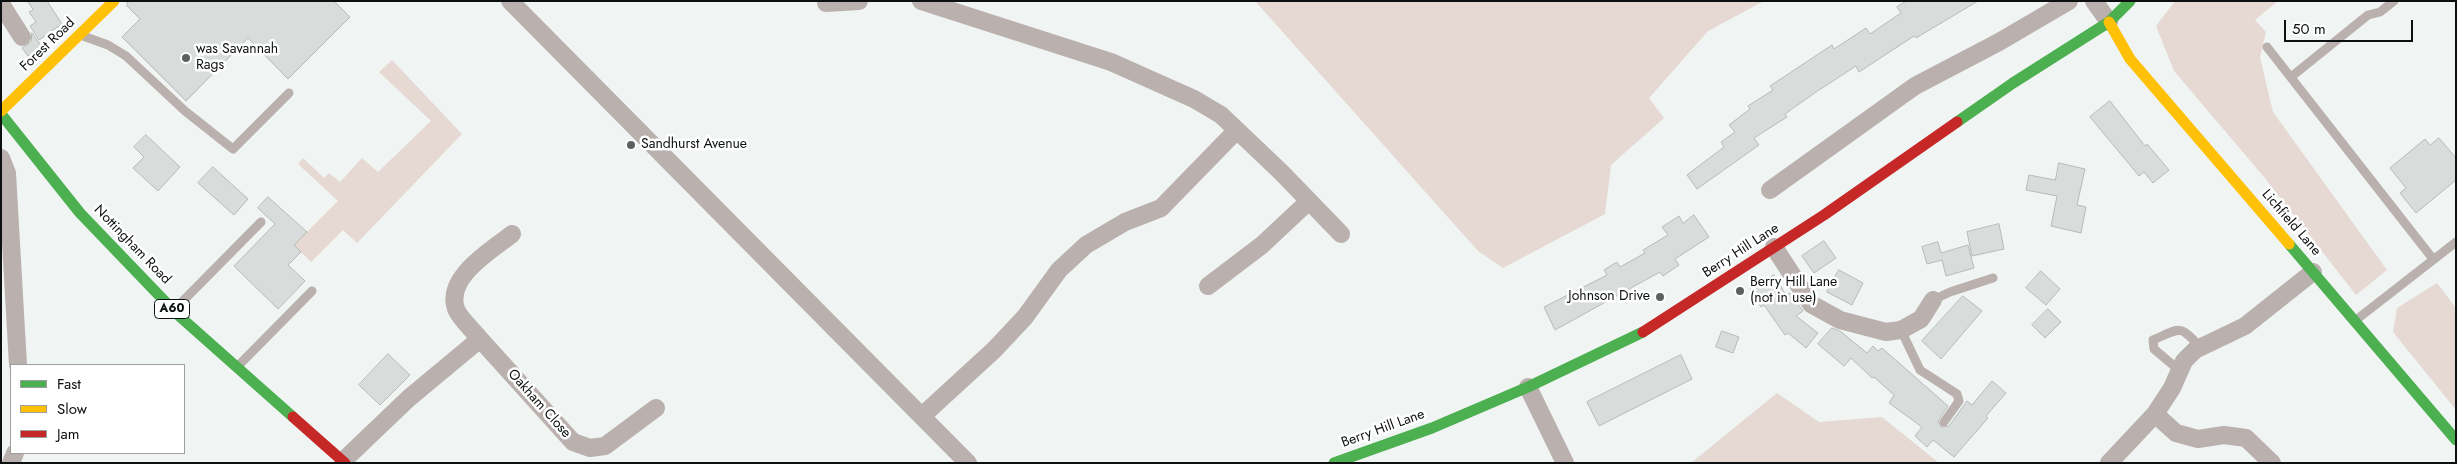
<!DOCTYPE html>
<html>
<head>
<meta charset="utf-8">
<style>
	body { margin:0 }
	#map { position:relative; width:2457px; height:464px; overflow:hidden; background:#f0f5f4; font-family:Jost,sans-serif }
	canvas { display:block }
	.frame { position:absolute; inset:0; border:2px solid #0d1010; pointer-events:none }
	.legend { position:absolute; left:10px; top:364px; width:175px; height:90px; box-sizing:border-box; background:#fff; border:1px solid #9e9f9f; margin:0; padding:6px 9px; list-style:none; font-size:15px; color:#0d1010 }
	.legend li { display:flex; align-items:center; gap:10px; height:25px }
	.legend b { width:25px; border:1px solid #9e9f9f }
	.scale { position:absolute; left:2284px; top:20px; width:129px; height:22px; box-sizing:border-box; border:2px solid #0d1010; border-top:0; padding-left:6px; font-size:15px; line-height:18px; white-space:nowrap; color:#0d1010; -webkit-text-stroke:4px #fff; paint-order:stroke }
</style>
</head>
<body>
<div id="map">
<canvas width="2457" height="464"></canvas>
<div class="frame"></div>
<ul class="legend">
<li><b style="height:6px;background:#4caf50"></b>Fast</li>
<li><b style="height:6px;background:#ffc107"></b>Slow</li>
<li><b style="height:6px;background:#c62828"></b>Jam</li>
</ul>
<div class="scale">50 m</div>
</div>
<script>
const c = document.querySelector('canvas').getContext('2d');
c.lineJoin = 'round';
function paint(path, color) { c.fillStyle = color; c.fill(path, 'evenodd'); }
function strokePath(path, color, width, dash) { c.strokeStyle = color; c.lineWidth = width; c.lineCap = dash ? 'butt' : 'round'; c.setLineDash(dash || []); c.stroke(path); }
function drawText(font, color, halo, rows, align = 'center') {
  c.font = font + ' Jost,sans-serif'; c.lineWidth = 5; c.setLineDash([]); c.textBaseline = 'middle'; c.strokeStyle = halo; c.fillStyle = color; for (const [text, x, y, turn = 0] of rows) {
    c.save(); c.translate(x, y); c.rotate((+turn || 0) * Math.PI / 180); c.textAlign = isNaN(turn) ? turn : align; if (halo) c.strokeText(text, 0, 0); c.fillText(text, 0, 0); c.restore();
  }
}
paint(new Path2D(`
	M 1255,1 L 1764,1 L 1708,31 L 1649,98 L 1664,118 L 1611,165 L 1605,214 L 1503,268 L 1478,251 Z
	M 2175,1 L 2278,1 L 2255,20 L 2266,32 L 2260,57 L 2273,112 L 2387,270 L 2356,295 L 2264,177 L 2174,71 L 2156,26 Z
	M 392,60 L 462,134 L 357,243 L 343,230 L 311,262 L 294,245 L 338,201 L 298,164 L 303,158 L 324,178 L 329,173 L 340,182 L 362,158 L 378,172 L 431,121 L 379,72 Z
	M 2437,283 L 2456,308 L 2456,410 L 2393,332 L 2397,308 Z
	M 1777,393 L 1819,422 L 1882,417 L 1939,463 L 1691,463 Z`), '#e6d8d2');
const building = new Path2D(`
	M 28,1 L 47,1 L 62,24 L 39,40 L 30,26 L 36,22 L 29,12 L 33,10 Z
	M 128,1 L 334,1 L 350,17 L 288,79 L 248,38 L 186,101 L 122,37 L 140,19 L 127,6 Z
	M 1907,1 L 1978,1 L 1916,38 L 1914,36 L 1859,72 L 1856,66 L 1816,92 L 1785,114 L 1787,117 L 1754,138 L 1759,145 L 1697,189 L 1687,175 L 1724,147 L 1721,142 L 1735,132 L 1729,125 L 1750,109 L 1748,106 L 1773,90 L 1770,86 L 1832,45 L 1834,49 L 1866,28 L 1870,34 L 1901,13 L 1897,7 Z
	M 32,33 L 42,47 L 28,56 L 22,48 L 31,42 Z
	M 2110,101 L 2145,146 L 2147,144 L 2169,170 L 2153,183 L 2144,172 L 2139,176 L 2090,117 Z
	M 146,135 L 180,167 L 158,191 L 133,168 L 144,157 L 134,147 Z
	M 2439,138 L 2456,158 L 2456,180 L 2416,213 L 2400,193 L 2406,188 L 2390,168 L 2425,139 L 2430,145 Z
	M 2059,163 L 2085,169 L 2077,205 L 2086,207 L 2081,233 L 2051,226 L 2057,196 L 2026,190 L 2029,175 L 2055,180 Z
	M 213,167 L 248,199 L 234,215 L 198,183 Z
	M 268,197 L 307,232 L 294,245 L 301,252 L 288,265 L 305,281 L 278,309 L 234,266 L 275,224 L 258,208 Z
	M 1694,215 L 1709,237 L 1675,259 L 1679,265 L 1663,276 L 1660,272 L 1555,330 L 1544,307 L 1607,275 L 1604,270 L 1617,262 L 1620,267 L 1645,253 L 1643,250 L 1668,235 L 1662,227 L 1679,216 L 1683,223 Z
	M 1999,224 L 2004,249 L 1972,256 L 1967,232 Z
	M 1824,241 L 1836,258 L 1814,273 L 1802,256 Z
	M 1938,242 L 1941,253 L 1968,245 L 1974,268 L 1946,276 L 1942,260 L 1927,264 L 1922,247 Z
	M 1839,270 L 1863,283 L 1852,305 L 1827,292 Z
	M 2041,271 L 2060,289 L 2046,305 L 2026,288 Z
	M 1774,275 L 1786,295 L 1790,293 L 1803,311 L 1796,316 L 1818,333 L 1806,348 L 1788,333 L 1785,335 L 1764,305 L 1761,307 L 1750,289 Z
	M 1963,296 L 1982,311 L 1941,359 L 1922,341 Z
	M 2048,309 L 2061,322 L 2045,338 L 2032,325 Z
	M 1832,328 L 1840,331 L 1867,353 L 1873,346 L 1878,351 L 1882,348 L 1948,406 L 1938,421 L 1941,427 L 1949,426 L 1967,401 L 1972,405 L 1992,381 L 2006,393 L 1986,416 L 1988,418 L 1954,457 L 1933,440 L 1927,447 L 1915,436 L 1922,427 L 1889,403 L 1894,395 L 1874,377 L 1872,378 L 1851,358 L 1844,366 L 1818,344 Z
	M 1722,331 L 1739,337 L 1733,353 L 1716,347 Z
	M 388,354 L 410,375 L 380,405 L 359,385 Z
	M 1681,355 L 1692,379 L 1599,426 L 1587,402 Z`);
paint(building, '#d8dcdb');
strokePath(building, '#b6bab9', 1);
strokePath(new Path2D(`
	M 83,36 L 108,45 L 126,56 L 185,111 L 233,149 L 289,93
	M 2267,47 L 2433,259
	M 2291,77 L 2368,15 L 2380,12 L 2394,1
	M 1933,300 L 1950,292 L 1993,278
	M 175,309 L 261,222
	M 2356,320 L 2456,242
	M 1901,330 L 1920,370 L 1957,394 L 1959,401 L 1944,422
	M 239,365 L 312,291
	M 2180,371 L 2154,349 L 2153,340 C 2181,328 2179,324 2200,347`), '#bab0ad', 9);
strokePath(new Path2D(`
	M 510,1 L 968,463
	M 921,1 L 1111,62 L 1194,99 L 1221,115 L 1282,173 L 1341,234
	M 2094,1 L 2109,22
	M 826,3 L 859,1
	M 1,4 L 22,37
	M 1,158 L 7,173 L 18,365
	M 1770,190 L 1915,86 L 1999,42 L 2069,1
	M 1774,247 L 1811,304 L 1840,320 L 1886,332 L 1901,330 L 1921,319 L 1933,300
	M 1208,286 L 1262,245 L 1309,201
	M 480,339 L 573,442 L 590,448 L 605,446 L 656,408
	M 1528,387 L 1565,463
	M 2155,414 L 2176,433 L 2198,439 L 2224,435 L 2246,438 L 2272,463
	M 922,416 L 994,350 L 1025,317 L 1059,270 L 1086,245 L 1125,222 L 1161,208 L 1237,130
	M 343,461 L 409,398 L 480,339 C 473,330 460,319 456,309 C 445,277 491,251 512,234
	M 11,463 L 15,453
	M 2109,463 L 2155,414 L 2172,388 L 2184,361 L 2195,350 L 2245,326 L 2313,272`), '#bab0ad', 18);
strokePath(new Path2D(`
	M 1,114 L 80,213 L 177,314 L 293,417
	M 1957,122 L 2013,83 L 2109,22 L 2130,1
	M 2289,244 L 2456,440
	M 1334,463 L 1432,428 L 1528,387 L 1643,332`), '#4caf50', 11);
strokePath(new Path2D(`
	M 2109,22 L 2130,59 L 2289,244
	M 1,111 L 114,1`), '#ffc107', 11);
strokePath(new Path2D(`
	M 1643,332 L 1824,215 L 1957,122
	M 293,417 L 345,463`), '#c62828', 11);
for (const [x, y, r, color] of [
	[186,58,5,"#5c6060"],
	[631,145,5,"#5c6060"],
	[1740,291,5,"#5c6060"],
	[1660,297,5,"#5c6060"]
]) { const dot = new Path2D(); dot.arc(x, y, r, 0, 2 * Math.PI); c.fillStyle = color; c.fill(dot); strokePath(dot, '#fff', 2); }
for (const [x, y, w] of [
	[172,309,35]
]) { const box = new Path2D(); box.roundRect(x - w / 2, y - 9.5, w, 19, 4); c.fillStyle = '#fff'; c.fill(box); strokePath(box, '#0d1010', 1); }
drawText('bold 12px', '#0d1010', null, [
	["A60",172,309]
]);
drawText('14px', '#0d1010', '#fff', [
	["Forest Road",48,45,-44],
	["Lichfield Lane",2291,223,49],
	["Nottingham Road",132,245,46],
	["Berry Hill Lane",1741,251,-33],
	["Oakham Close",539,404,48],
	["Berry Hill Lane",1383,429,-20]
]);
drawText('14px', '#0d1010', '#fff', [
	["was Savannah",196,50],
	["Rags",196,66],
	["Sandhurst Avenue",641,145],
	["Berry Hill Lane",1750,283],
	["(not in use)",1750,299],
	["Johnson Drive",1650,297,"right"]
], 'left');
</script>
</body>
</html>
